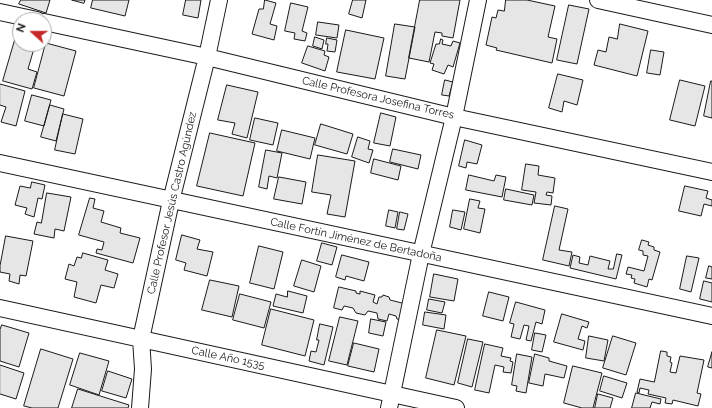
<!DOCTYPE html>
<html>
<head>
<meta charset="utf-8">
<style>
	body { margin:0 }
	#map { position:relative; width:712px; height:408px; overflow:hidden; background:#fff; font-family:Raleway,sans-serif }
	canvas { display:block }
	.north { position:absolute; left:12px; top:12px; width:40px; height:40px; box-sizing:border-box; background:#fff; border:1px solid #a3a3a3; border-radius:50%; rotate:291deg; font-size:11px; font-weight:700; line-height:16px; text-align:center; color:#1a1a1a }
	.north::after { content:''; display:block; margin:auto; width:14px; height:18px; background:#c62828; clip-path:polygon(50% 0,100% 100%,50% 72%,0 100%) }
</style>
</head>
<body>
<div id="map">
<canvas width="712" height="408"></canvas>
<div class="north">N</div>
</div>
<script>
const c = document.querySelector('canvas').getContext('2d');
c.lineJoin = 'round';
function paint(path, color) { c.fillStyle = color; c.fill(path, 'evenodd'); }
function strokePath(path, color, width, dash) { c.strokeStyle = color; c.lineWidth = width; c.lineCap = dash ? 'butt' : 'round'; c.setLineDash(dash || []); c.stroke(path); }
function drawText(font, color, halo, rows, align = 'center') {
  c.font = font + ' Raleway,sans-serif'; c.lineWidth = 3; c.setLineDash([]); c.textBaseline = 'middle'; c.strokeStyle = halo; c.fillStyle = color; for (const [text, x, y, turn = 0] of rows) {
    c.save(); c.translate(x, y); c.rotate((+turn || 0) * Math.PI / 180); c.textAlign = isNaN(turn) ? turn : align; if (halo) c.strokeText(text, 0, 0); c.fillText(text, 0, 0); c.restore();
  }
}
const building = new Path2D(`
	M 21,0 L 50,0 L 46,13 L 19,4 Z
	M 72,0 L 85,0 L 84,3 Z
	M 93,0 L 129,0 L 125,16 L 91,8 Z
	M 186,0 L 201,0 L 198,18 L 183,15 Z
	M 265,0 L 276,3 L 270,24 L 277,26 L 274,40 L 252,34 L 259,9 L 263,9 Z
	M 353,0 L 366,0 L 362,18 L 349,14 Z
	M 420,0 L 460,0 L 453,38 L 442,36 L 442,33 L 435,32 L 429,62 L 409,58 Z
	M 506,0 L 527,0 L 555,6 L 548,37 L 557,39 L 552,63 L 496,50 L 497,48 L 486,45 L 492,17 L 496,18 L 498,10 L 504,11 Z
	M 291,3 L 308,7 L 302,31 L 307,33 L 305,41 L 294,39 L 295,33 L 285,31 Z
	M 569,5 L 589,9 L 577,64 L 557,60 Z
	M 318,22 L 339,25 L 337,38 L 316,35 Z
	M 395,24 L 415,27 L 405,79 L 386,76 Z
	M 620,24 L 648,31 L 637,76 L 594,65 L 598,50 L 606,52 L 609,37 L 617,39 Z
	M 346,30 L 384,38 L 375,79 L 337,72 Z
	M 315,37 L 324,40 L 322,49 L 313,46 Z
	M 327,38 L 337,40 L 335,52 L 327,51 L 328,44 L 326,44 Z
	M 441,39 L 443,40 L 442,44 L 451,46 L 453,41 L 460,43 L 453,67 L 448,65 L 444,74 L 432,70 L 434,64 L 430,63 L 436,44 L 439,44 Z
	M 15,40 L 20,41 L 20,44 L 31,44 L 35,45 L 28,69 L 37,72 L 32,89 L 3,81 Z
	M 46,43 L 76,51 L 64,96 L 34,88 Z
	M 308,46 L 325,51 L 324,55 L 329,57 L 325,71 L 302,63 Z
	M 651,50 L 664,52 L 660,75 L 647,73 Z
	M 558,74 L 583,80 L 577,105 L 564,101 L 562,112 L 549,108 Z
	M 445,80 L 453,82 L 449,96 L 442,95 Z
	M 680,80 L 705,86 L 695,126 L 670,120 Z
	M 711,81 L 712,81 L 712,118 L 704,116 Z
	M 0,84 L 25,91 L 16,126 L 1,122 L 6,107 L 0,105 Z
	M 227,85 L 258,92 L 247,138 L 232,134 L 235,123 L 218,120 Z
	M 32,95 L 51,100 L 44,126 L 25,121 Z
	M 50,105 L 64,109 L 56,141 L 41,137 Z
	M 381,113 L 396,117 L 390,146 L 374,143 Z
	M 63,114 L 83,119 L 75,154 L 55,150 Z
	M 255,118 L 278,123 L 273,145 L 250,140 Z
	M 321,124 L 353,134 L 347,154 L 315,145 Z
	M 282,130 L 315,138 L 310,159 L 277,151 Z
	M 210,133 L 255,143 L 243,196 L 197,186 Z
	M 358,137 L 370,141 L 368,149 L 373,150 L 369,163 L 352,157 Z
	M 465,140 L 482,145 L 477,164 L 467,162 L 466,168 L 459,166 Z
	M 393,149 L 421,155 L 418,169 L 390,162 Z
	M 266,150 L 282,153 L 277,178 L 269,176 L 267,189 L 259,187 Z
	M 318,155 L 355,161 L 345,217 L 327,214 L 331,195 L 312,192 Z
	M 374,159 L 401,166 L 398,180 L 371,173 Z
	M 526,164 L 539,166 L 538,175 L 555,178 L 553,193 L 547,192 L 546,195 L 552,196 L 551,205 L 534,203 L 536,192 L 522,190 Z
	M 469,175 L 494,181 L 496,175 L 506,177 L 502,197 L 466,190 Z
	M 279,177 L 306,182 L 302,204 L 274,199 Z
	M 32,182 L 45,185 L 42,199 L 38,198 L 34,217 L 25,214 L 27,208 L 15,205 L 20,186 L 30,188 Z
	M 685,186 L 708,191 L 706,198 L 712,200 L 712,206 L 704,204 L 701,216 L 679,211 Z
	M 506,189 L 534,195 L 532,205 L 504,200 Z
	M 47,193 L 71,197 L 64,231 L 55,229 L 54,238 L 34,234 L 37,222 L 41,223 Z
	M 90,198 L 95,199 L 93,208 L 104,211 L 101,222 L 121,228 L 120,233 L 140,238 L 133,263 L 96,253 L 97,249 L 102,250 L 104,242 L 79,235 Z
	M 470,199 L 480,201 L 478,208 L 485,209 L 480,233 L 464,229 Z
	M 555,206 L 568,209 L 559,250 L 572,252 L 569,266 L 543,260 Z
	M 389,210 L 398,212 L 395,228 L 386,226 Z
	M 453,210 L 465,212 L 461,230 L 450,227 Z
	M 400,212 L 408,214 L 404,230 L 397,229 Z
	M 182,235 L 200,240 L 197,249 L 213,252 L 207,276 L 184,270 L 186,263 L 176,260 Z
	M 6,236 L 33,241 L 26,276 L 20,275 L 19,284 L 9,281 L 10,274 L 0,272 L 0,266 Z
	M 642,240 L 649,242 L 648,245 L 654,247 L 654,250 L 660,252 L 652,280 L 649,279 L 647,287 L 634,283 L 635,279 L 631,278 L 632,275 L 626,274 L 628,267 L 644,271 L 648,256 L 643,255 L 643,251 L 639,250 Z
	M 322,243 L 337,247 L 332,265 L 317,261 Z
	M 259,246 L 283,252 L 274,289 L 250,283 Z
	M 83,253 L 108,260 L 105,270 L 118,274 L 114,288 L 101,285 L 96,303 L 74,297 L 77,282 L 65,279 L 69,264 L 74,266 L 77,257 L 81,258 Z
	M 617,254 L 622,255 L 616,279 L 570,268 L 573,255 L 580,257 L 579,263 L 588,265 L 590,256 L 610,261 L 608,269 L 613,269 Z
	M 342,255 L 369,262 L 364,281 L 346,276 L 345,280 L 336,277 Z
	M 687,256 L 699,258 L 691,292 L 680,289 Z
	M 302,260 L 321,266 L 314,292 L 294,286 Z
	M 709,266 L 712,267 L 712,279 L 706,278 Z
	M 434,274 L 458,279 L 454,301 L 430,297 Z
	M 210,280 L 239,286 L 232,317 L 202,310 Z
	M 704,281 L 712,283 L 712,302 L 700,299 Z
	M 339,287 L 356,291 L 356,293 L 360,294 L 360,291 L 375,295 L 373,302 L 377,304 L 379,297 L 382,297 L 383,295 L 389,297 L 390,300 L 406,304 L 402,320 L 397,319 L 396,316 L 389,314 L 387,321 L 378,319 L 377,313 L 368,311 L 365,315 L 356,313 L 353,308 L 344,306 L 342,310 L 334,308 Z
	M 288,291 L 307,296 L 303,313 L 273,306 L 276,294 L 287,297 Z
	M 489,292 L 509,297 L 503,321 L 483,316 Z
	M 240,294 L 271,302 L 264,328 L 233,320 Z
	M 429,299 L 445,302 L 442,313 L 427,310 Z
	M 516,302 L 545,310 L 542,324 L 536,322 L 531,341 L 526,340 L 529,326 L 524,325 L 520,339 L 511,337 L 514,324 L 510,323 Z
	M 271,309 L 314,320 L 305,356 L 262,345 Z
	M 425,312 L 446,315 L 444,329 L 423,325 Z
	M 562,314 L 589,322 L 587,328 L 582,326 L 578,339 L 585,341 L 583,350 L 554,342 Z
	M 340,317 L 358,321 L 347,365 L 329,361 Z
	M 371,319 L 386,322 L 383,336 L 369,333 Z
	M 320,324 L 333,327 L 324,365 L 309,361 L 311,351 L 316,352 L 319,340 L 317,340 Z
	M 2,325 L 29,333 L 19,367 L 0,361 L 0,330 Z
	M 437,330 L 466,336 L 454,385 L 426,378 Z
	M 535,333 L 546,335 L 542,352 L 532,350 Z
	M 589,336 L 608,340 L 604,361 L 586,358 Z
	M 613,336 L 636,343 L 626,375 L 603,368 Z
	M 468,339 L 483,342 L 472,387 L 458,383 Z
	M 354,343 L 379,349 L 374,372 L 348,366 Z
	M 485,344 L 503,348 L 501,356 L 511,358 L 510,361 L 513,362 L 511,373 L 503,372 L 504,367 L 495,365 L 489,393 L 475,390 Z
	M 41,349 L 73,359 L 58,408 L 32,408 L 24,406 Z
	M 661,351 L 667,352 L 667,356 L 671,357 L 670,362 L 672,363 L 670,372 L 676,373 L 680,356 L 704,360 L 697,393 L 701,394 L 698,406 L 673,400 L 672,404 L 665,403 L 666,398 L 648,394 L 649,390 L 640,388 L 639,393 L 637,392 L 640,379 L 654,382 Z
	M 712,352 L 712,368 L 708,367 Z
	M 80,353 L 109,361 L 99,395 L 70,385 Z
	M 517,354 L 532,357 L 526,393 L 516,391 L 517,386 L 512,385 Z
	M 535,354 L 549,358 L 549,361 L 567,366 L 564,378 L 545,374 L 543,386 L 529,383 Z
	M 0,365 L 24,373 L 16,399 L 0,394 Z
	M 573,366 L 602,373 L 593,408 L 582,408 L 564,403 Z
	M 108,371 L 132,379 L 126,398 L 102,391 Z
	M 604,376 L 627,383 L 622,398 L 600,391 Z
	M 78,389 L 129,405 L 128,408 L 72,408 Z
	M 636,393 L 661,399 L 660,404 L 652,402 L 650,408 L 632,408 Z
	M 598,394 L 613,398 L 610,408 L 595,408 Z`);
paint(building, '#e6e6e6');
strokePath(building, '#1a1a1a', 1);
const street = new Path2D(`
	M 598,0 L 712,25
	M 0,12 L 37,20
	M 44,22 L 207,57 L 454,117 L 712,172
	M 0,163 L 712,316
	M 0,308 L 456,408
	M 140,408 L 143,369 L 141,339 L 171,201 L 207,57 L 219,0
	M 389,408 L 421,254 L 454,117 L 478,0`);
strokePath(street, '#1a1a1a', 18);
strokePath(street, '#fff', 16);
drawText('11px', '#1a1a1a', '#fff', [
	["Calle Profesora Josefina Torres",378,98,13],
	["Calle Profesor Jesús Castro Agúndez",172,203,-77],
	["Calle Fortín Jiménez de Bertadoña",356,240,12],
	["Calle Año 1535",228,358,12]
]);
</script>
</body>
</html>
